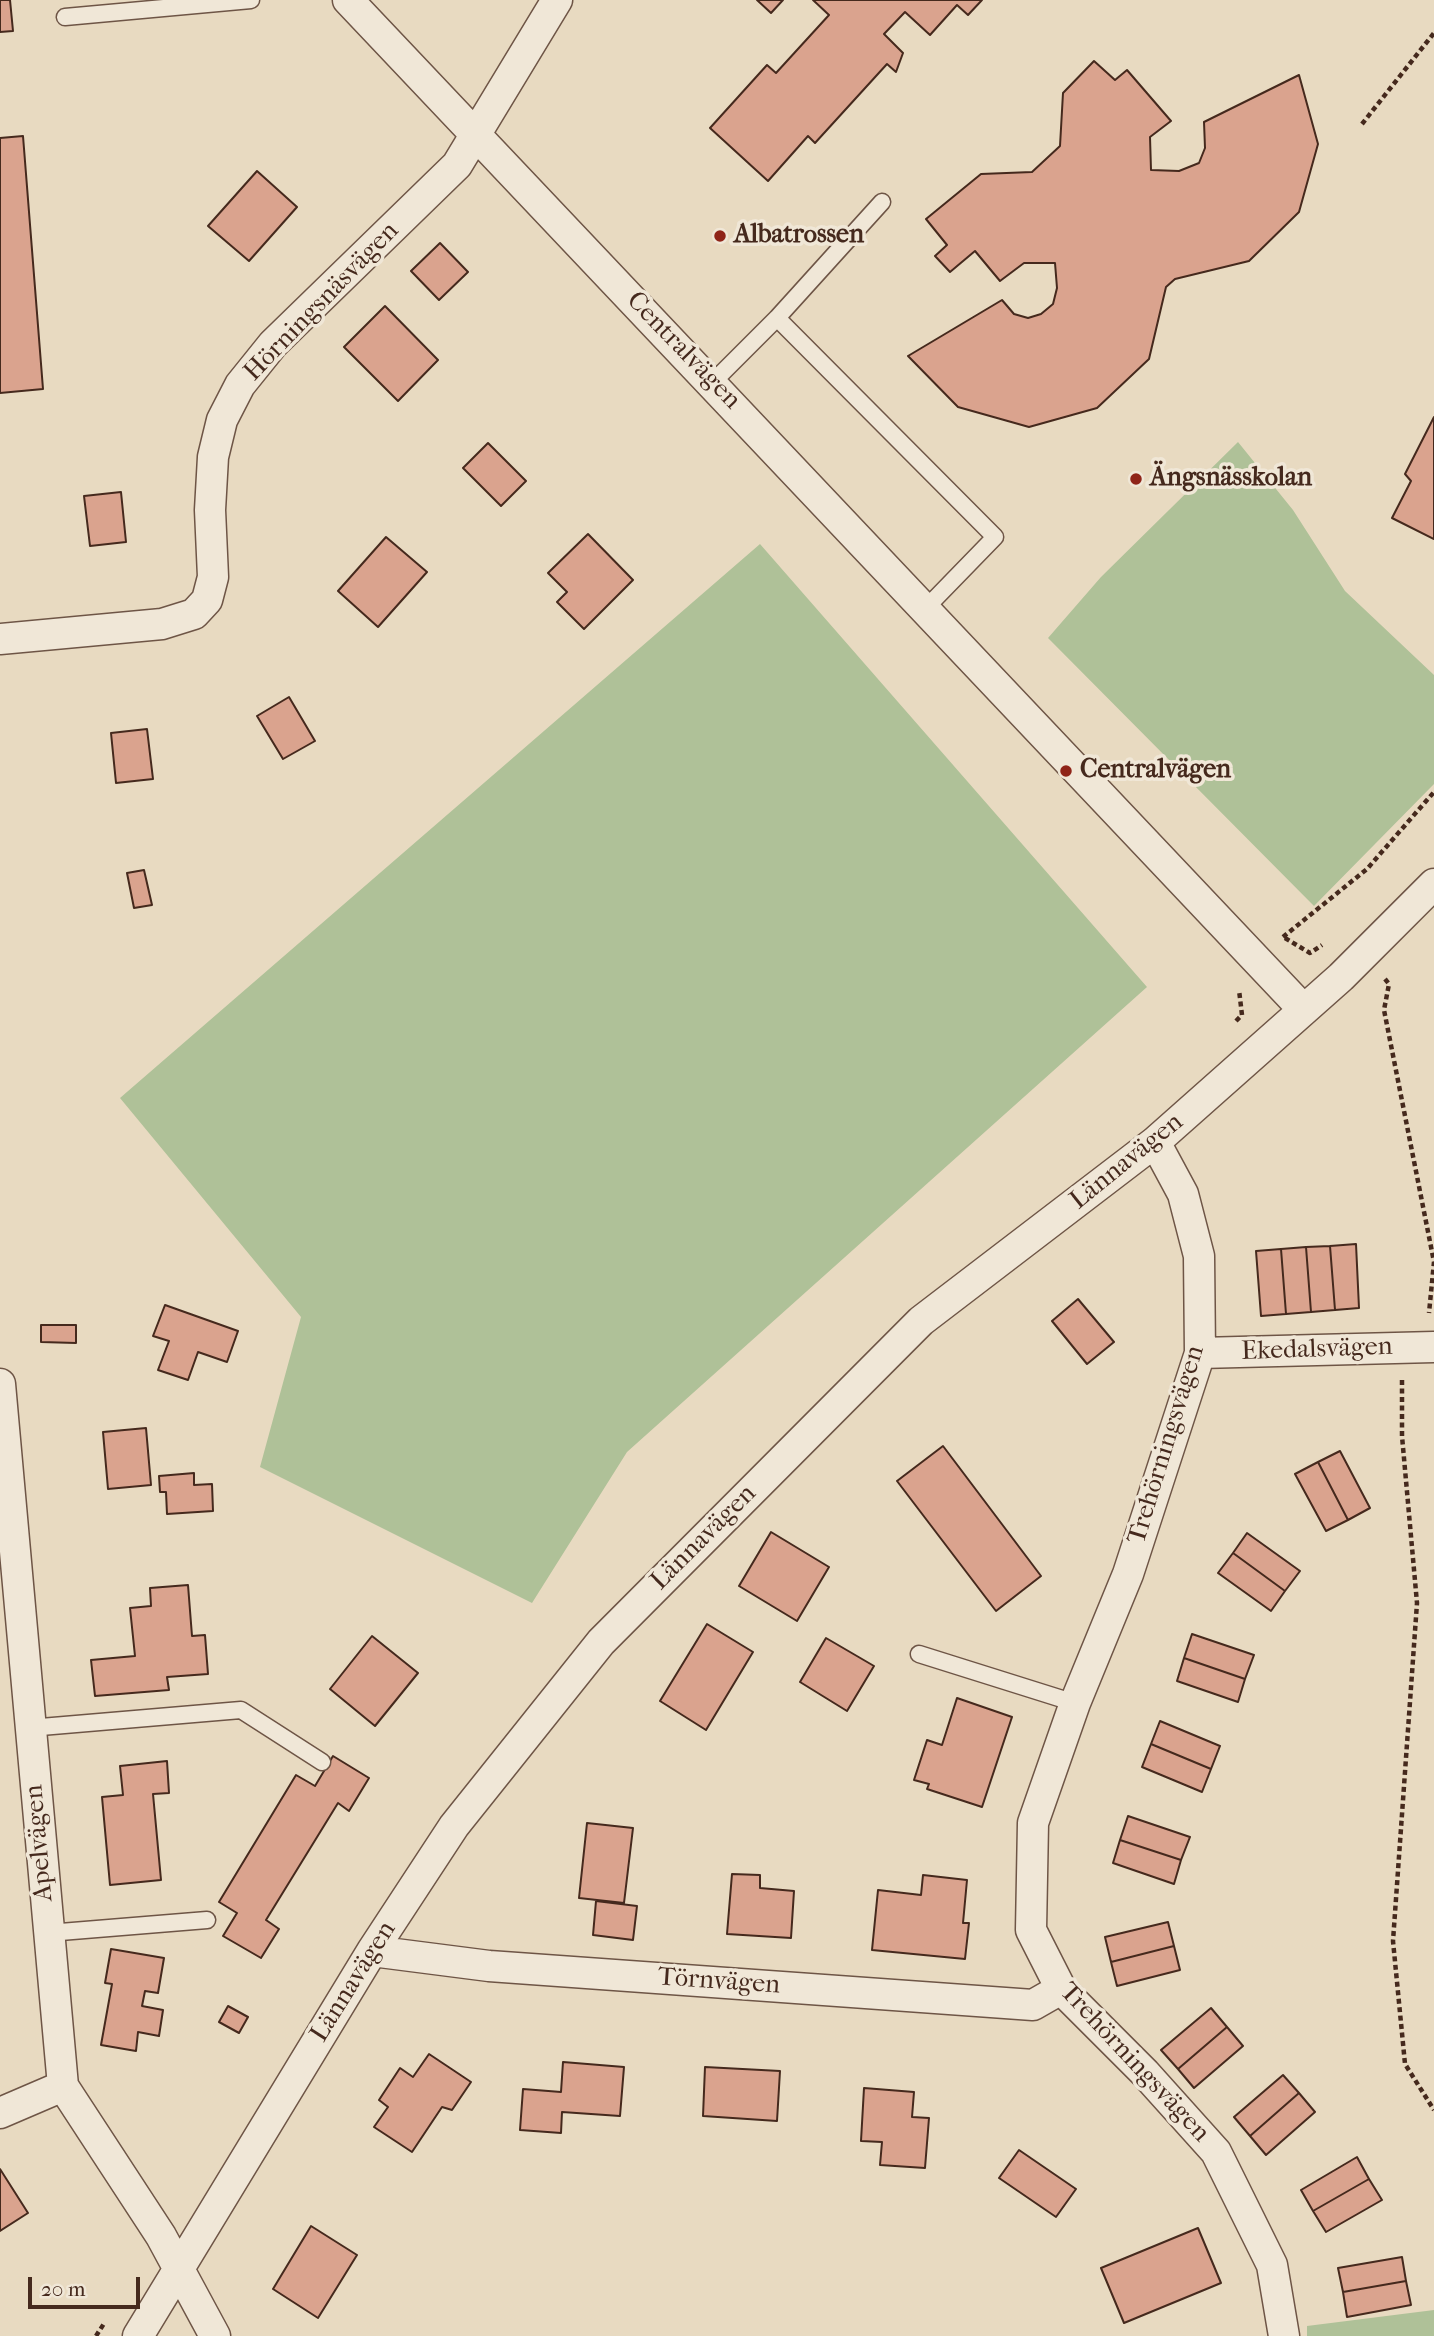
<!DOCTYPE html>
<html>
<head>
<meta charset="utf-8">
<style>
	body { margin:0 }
	#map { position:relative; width:1434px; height:2336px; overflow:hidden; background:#e8dac1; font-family:"IM FELL French Canon",serif }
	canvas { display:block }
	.scale { position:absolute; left:28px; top:2277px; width:112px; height:32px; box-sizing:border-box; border:4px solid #45291d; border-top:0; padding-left:9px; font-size:21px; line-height:24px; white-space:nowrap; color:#45291d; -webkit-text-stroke:5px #f0e7d7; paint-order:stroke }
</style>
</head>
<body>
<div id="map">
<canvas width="1434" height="2336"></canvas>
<div class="scale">20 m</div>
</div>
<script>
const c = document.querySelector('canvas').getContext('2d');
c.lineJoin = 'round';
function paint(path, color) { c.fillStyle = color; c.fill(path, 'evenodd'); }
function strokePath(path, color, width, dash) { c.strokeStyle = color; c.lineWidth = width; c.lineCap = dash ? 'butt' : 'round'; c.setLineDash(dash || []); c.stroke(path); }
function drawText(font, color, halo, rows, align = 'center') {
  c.font = font + ' "IM FELL French Canon",serif'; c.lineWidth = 7; c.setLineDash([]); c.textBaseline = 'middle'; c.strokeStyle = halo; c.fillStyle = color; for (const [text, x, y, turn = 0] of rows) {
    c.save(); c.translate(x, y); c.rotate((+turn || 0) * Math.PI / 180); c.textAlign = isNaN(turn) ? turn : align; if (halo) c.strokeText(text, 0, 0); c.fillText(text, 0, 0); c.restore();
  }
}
paint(new Path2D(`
	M 1238,442 L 1293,510 L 1345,591 L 1434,675 L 1434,784 L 1314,906 L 1048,638 L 1101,577 Z
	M 760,544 L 1147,987 L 627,1452 L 532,1603 L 260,1467 L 301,1317 L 120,1098 Z
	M 1434,2310 L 1434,2336 L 1307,2336 L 1307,2326 Z`), '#afc198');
const building = new Path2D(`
	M 0,0 L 10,0 L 13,31 L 0,32 Z
	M 757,0 L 783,0 L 771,13 Z
	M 813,0 L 982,0 L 968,15 L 957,5 L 930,35 L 905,12 L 884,34 L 903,53 L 896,72 L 887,64 L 815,143 L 808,136 L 768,181 L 710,128 L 767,65 L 776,73 L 829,15 Z
	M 1094,61 L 1115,80 L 1127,70 L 1171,121 L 1150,137 L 1151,170 L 1179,171 L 1199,163 L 1205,148 L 1204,122 L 1299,75 L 1318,144 L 1299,212 L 1249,261 L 1175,279 L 1166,287 L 1149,359 L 1097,408 L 1029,427 L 958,407 L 908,356 L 1002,300 L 1014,314 L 1028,318 L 1041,314 L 1053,304 L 1057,288 L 1055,263 L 1024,263 L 1000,281 L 975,251 L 950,272 L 935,256 L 947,245 L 926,219 L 981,174 L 1032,172 L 1060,146 L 1063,93 Z
	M 23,136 L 43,389 L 0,393 L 0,138 Z
	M 257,171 L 297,207 L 249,261 L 208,226 Z
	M 440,243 L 468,272 L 439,300 L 411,271 Z
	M 385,306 L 438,360 L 398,401 L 344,347 Z
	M 1434,417 L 1434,539 L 1392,518 L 1411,481 L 1405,474 Z
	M 488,443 L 526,481 L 501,506 L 463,468 Z
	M 121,492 L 126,542 L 90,546 L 84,496 Z
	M 588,534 L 633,580 L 584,629 L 557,602 L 567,592 L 548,573 Z
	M 386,537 L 427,572 L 378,627 L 338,591 Z
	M 289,697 L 315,741 L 283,759 L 257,716 Z
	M 147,729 L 153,779 L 116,783 L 111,733 Z
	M 144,870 L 152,905 L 134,908 L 127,873 Z
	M 1356,1244 L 1359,1308 L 1335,1310 L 1330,1246 Z
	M 1330,1246 L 1335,1310 L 1311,1312 L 1306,1247 Z
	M 1306,1247 L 1311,1312 L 1286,1314 L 1281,1249 Z
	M 1281,1249 L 1286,1314 L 1261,1316 L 1256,1251 Z
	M 1078,1299 L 1114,1342 L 1087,1364 L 1052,1321 Z
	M 165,1305 L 238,1331 L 227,1362 L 198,1352 L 188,1380 L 158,1370 L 169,1341 L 153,1336 Z
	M 41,1325 L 76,1325 L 76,1343 L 41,1342 Z
	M 146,1428 L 151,1485 L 108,1489 L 103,1432 Z
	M 943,1446 L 1041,1576 L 996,1611 L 897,1481 Z
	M 1340,1451 L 1370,1508 L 1348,1520 L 1318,1462 Z
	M 1318,1462 L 1348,1520 L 1326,1531 L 1295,1474 Z
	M 194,1473 L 194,1485 L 212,1484 L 213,1511 L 167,1514 L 166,1492 L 160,1492 L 159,1476 Z
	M 771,1532 L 829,1567 L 797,1621 L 739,1586 Z
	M 1247,1533 L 1300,1571 L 1285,1591 L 1233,1553 Z
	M 1233,1553 L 1285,1591 L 1271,1611 L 1218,1573 Z
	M 188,1585 L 192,1636 L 205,1635 L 208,1674 L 167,1677 L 169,1690 L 95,1696 L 91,1660 L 135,1656 L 130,1608 L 151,1606 L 150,1588 Z
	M 707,1624 L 753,1652 L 706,1730 L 660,1701 Z
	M 1192,1634 L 1254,1655 L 1245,1679 L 1184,1658 Z
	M 372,1636 L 418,1673 L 375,1726 L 330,1689 Z
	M 826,1638 L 874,1666 L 847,1711 L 800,1682 Z
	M 1184,1658 L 1245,1679 L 1238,1702 L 1177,1681 Z
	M 957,1698 L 1012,1717 L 982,1807 L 927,1789 L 929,1784 L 914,1780 L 927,1740 L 942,1745 Z
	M 1160,1721 L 1220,1746 L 1211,1769 L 1151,1744 Z
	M 1151,1744 L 1211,1769 L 1202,1792 L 1142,1767 Z
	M 333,1756 L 369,1778 L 349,1811 L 338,1803 L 266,1920 L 279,1929 L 261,1958 L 223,1936 L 237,1913 L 219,1902 L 296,1775 L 315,1786 Z
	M 167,1761 L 169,1793 L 153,1794 L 161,1880 L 110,1885 L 102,1797 L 123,1795 L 120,1766 Z
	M 1128,1816 L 1190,1837 L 1181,1860 L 1120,1840 Z
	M 587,1823 L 633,1828 L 624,1903 L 579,1898 Z
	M 1120,1840 L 1181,1860 L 1174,1884 L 1113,1863 Z
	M 732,1874 L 760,1875 L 760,1888 L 794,1891 L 791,1938 L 727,1934 Z
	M 923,1875 L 967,1880 L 963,1923 L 969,1923 L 965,1959 L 872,1950 L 878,1890 L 921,1895 Z
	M 596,1901 L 637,1906 L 633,1940 L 593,1935 Z
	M 1168,1922 L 1174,1946 L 1111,1962 L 1105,1937 Z
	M 1174,1946 L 1180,1970 L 1117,1986 L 1111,1962 Z
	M 111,1949 L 164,1958 L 158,1993 L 145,1991 L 142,2006 L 163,2010 L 159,2036 L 138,2032 L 136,2051 L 101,2045 L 112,1984 L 105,1983 Z
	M 228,2006 L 248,2017 L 239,2033 L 219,2022 Z
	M 1211,2008 L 1227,2027 L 1178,2069 L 1161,2050 Z
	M 1227,2027 L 1243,2046 L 1194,2088 L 1178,2069 Z
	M 429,2054 L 471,2082 L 452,2110 L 442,2107 L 412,2152 L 374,2127 L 388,2107 L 379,2100 L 400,2068 L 413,2077 Z
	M 563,2062 L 624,2067 L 620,2116 L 562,2112 L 561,2133 L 520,2130 L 523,2089 L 561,2092 Z
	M 705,2067 L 780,2071 L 777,2121 L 703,2116 Z
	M 1283,2075 L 1299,2093 L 1250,2136 L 1234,2117 Z
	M 864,2088 L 914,2092 L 912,2117 L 929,2118 L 925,2168 L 880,2165 L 882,2142 L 861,2141 Z
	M 1299,2093 L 1315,2112 L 1266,2155 L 1250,2136 Z
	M 1019,2150 L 1076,2189 L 1056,2217 L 999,2178 Z
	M 1357,2157 L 1369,2179 L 1313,2211 L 1301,2190 Z
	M 0,2169 L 28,2213 L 0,2231 Z
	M 1369,2179 L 1382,2200 L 1326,2232 L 1313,2211 Z
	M 311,2226 L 357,2255 L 318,2318 L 273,2289 Z
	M 1198,2228 L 1221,2283 L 1124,2323 L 1101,2268 Z
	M 1402,2257 L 1406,2281 L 1343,2292 L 1338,2268 Z
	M 1406,2281 L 1411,2305 L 1347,2317 L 1343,2292 Z`);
paint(building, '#daa38e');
strokePath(building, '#45291d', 2);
const service = new Path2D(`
	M 65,17 L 251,0
	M 777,318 L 882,202
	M 713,382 L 777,318 L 995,537 L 926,608
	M 919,1654 L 1075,1703
	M 29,1728 L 241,1710 L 322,1762
	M 48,1933 L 207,1920`);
const minor = new Path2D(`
	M 348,0 L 1303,1009
	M 0,639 L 162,624 L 194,614 L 207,600 L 213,577 L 210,510 L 213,457 L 222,420 L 240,385 L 273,344 L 457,165 L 557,0
	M 1155,1142 L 1183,1194 L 1199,1256 L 1200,1353 L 1128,1574 L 1075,1703 L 1033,1823 L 1031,1930 L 1061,1989 L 1145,2073 L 1216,2152 L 1272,2265 L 1284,2336
	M 1200,1353 L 1434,1347
	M 0,1384 L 63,2086 L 161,2236 L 215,2336
	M 372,1951 L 489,1966 L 1033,2005 L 1061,1989
	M 0,2113 L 63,2086
	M 138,2336 L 372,1951 L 454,1826 L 601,1642 L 921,1321 L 1155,1142 L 1341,977 L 1434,884`);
strokePath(service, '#6e5546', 19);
strokePath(minor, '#6e5546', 33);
strokePath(new Path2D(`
	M 1362,124 L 1434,33
	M 1283,937 L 1367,869 L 1434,792
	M 1285,938 L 1310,953 L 1322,945
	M 1385,979 L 1389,984 L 1384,1010 L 1434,1262 L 1429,1313
	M 1236,1021 L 1242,1015 L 1239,990
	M 1402,1380 L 1402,1436 L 1417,1603 L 1393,1941 L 1405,2064 L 1434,2110
	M 96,2336 L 105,2322`), '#45291d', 4.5, [5, 3.5]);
strokePath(service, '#f0e7d7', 16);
strokePath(minor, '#f0e7d7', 30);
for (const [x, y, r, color] of [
	[720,236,7,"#8f2418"],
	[1136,479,7,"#8f2418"],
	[1066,771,7,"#8f2418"]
]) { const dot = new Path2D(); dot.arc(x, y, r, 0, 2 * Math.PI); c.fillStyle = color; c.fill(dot); strokePath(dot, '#f0e7d7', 2.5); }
drawText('bold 26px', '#45291d', '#f0e7d7', [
	["Albatrossen",734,236],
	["Ängsnässkolan",1150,479],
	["Centralvägen",1080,771]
], 'left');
drawText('26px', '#45291d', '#f0e7d7', [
	["Hörningsnäsvägen",322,302,-46],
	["Centralvägen",683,351,46],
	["Lännavägen",1127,1162,-39],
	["Ekedalsvägen",1317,1350,-2],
	["Trehörningsvägen",1167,1445,-73],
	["Lännavägen",704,1538,-45],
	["Apelvägen",40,1843,-95],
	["Lännavägen",354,1982,-58],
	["Törnvägen",719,1982,4],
	["Trehörningsvägen",1134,2063,47]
]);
</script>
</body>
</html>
